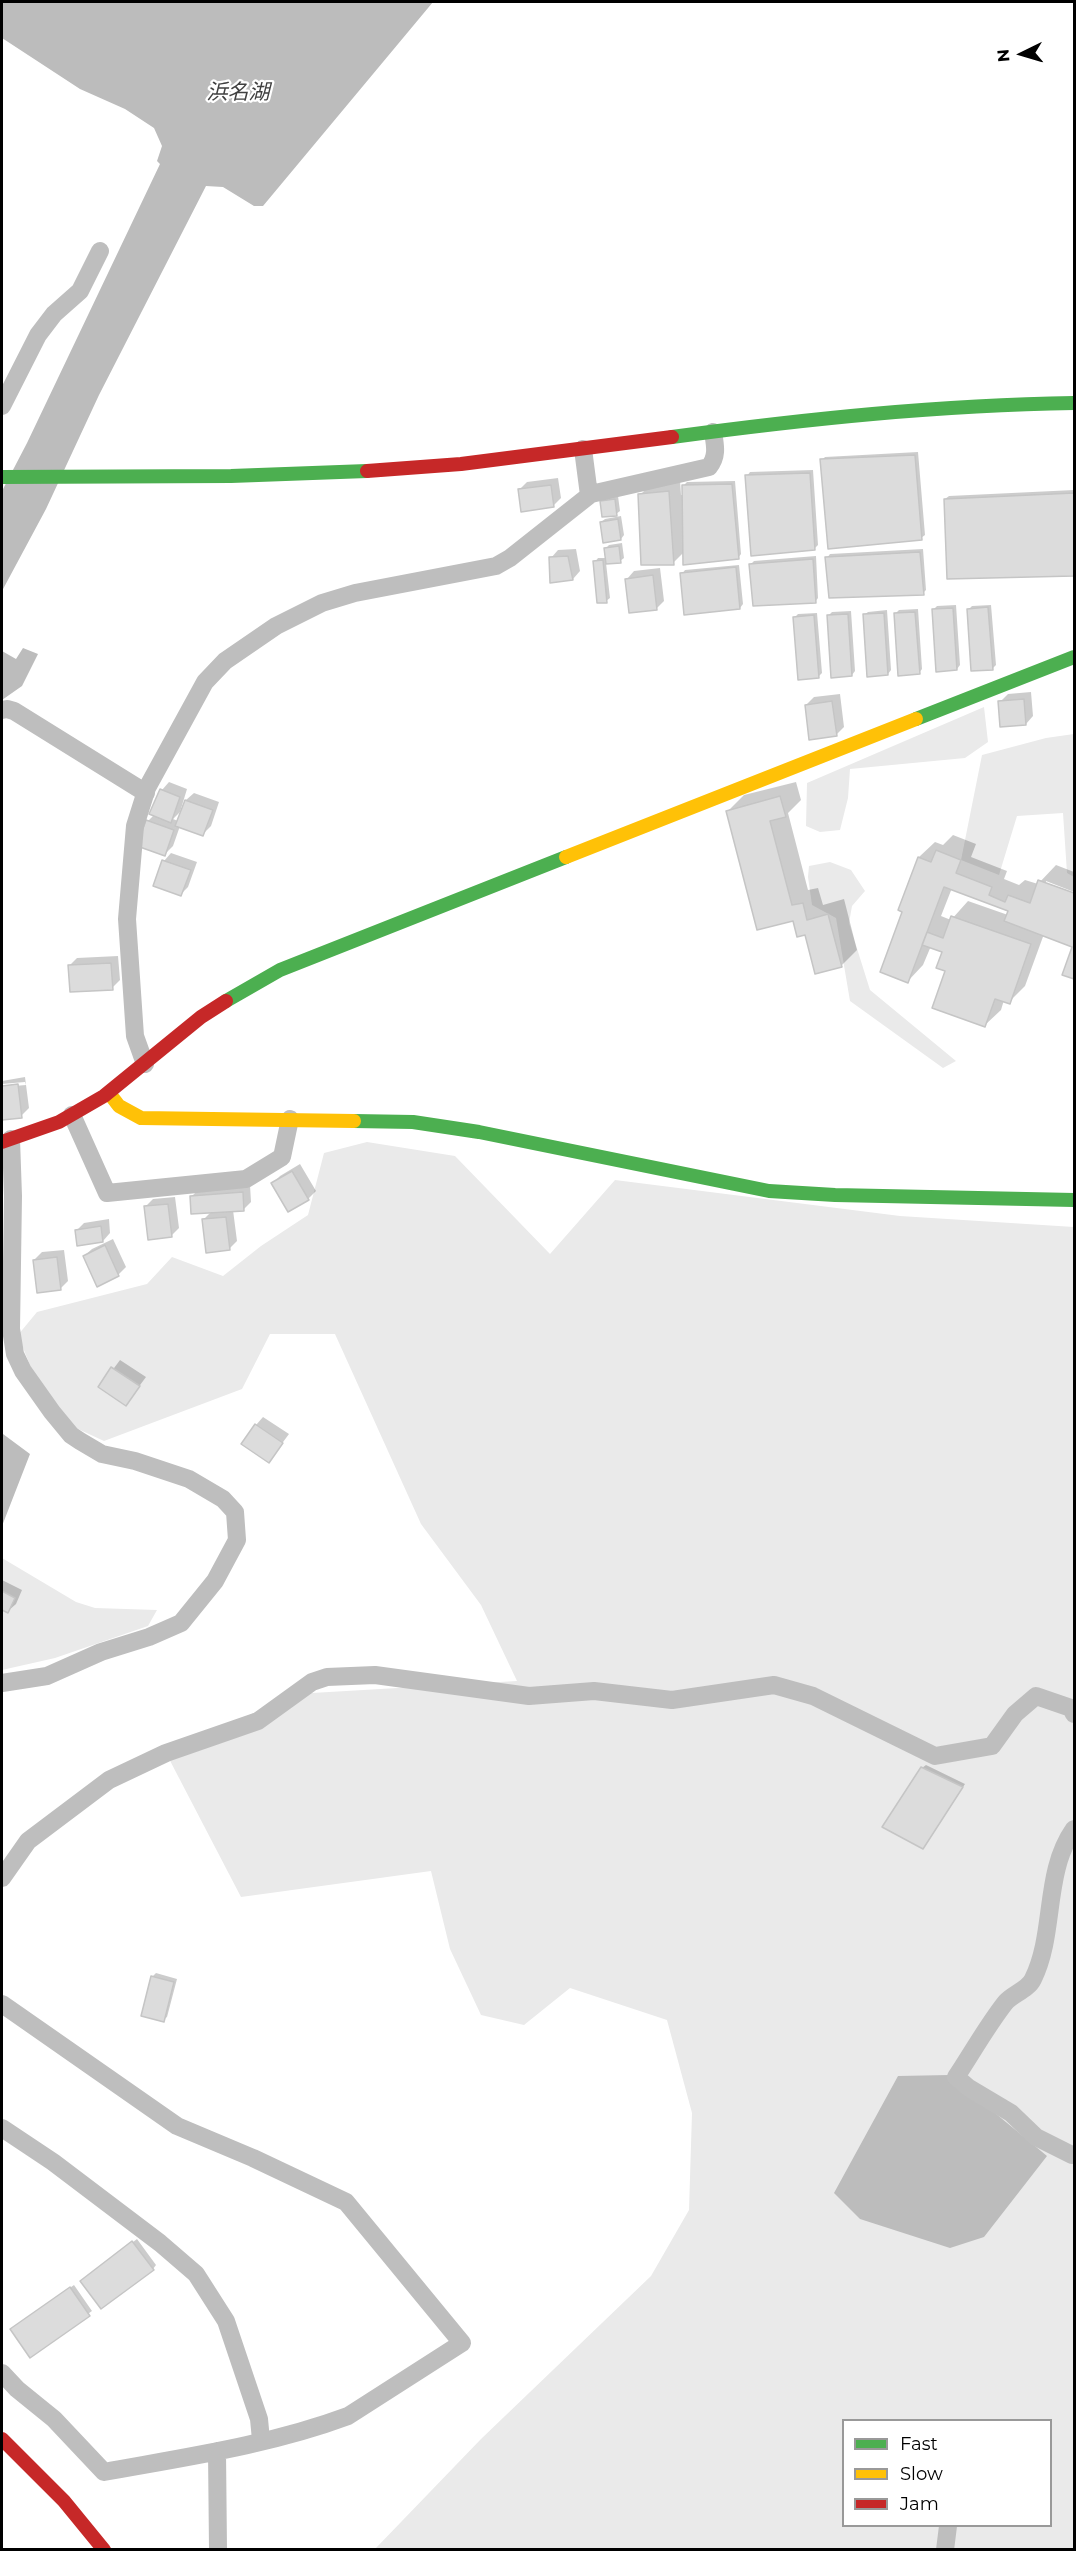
<!DOCTYPE html>
<html>
<head>
<meta charset="utf-8">
<style>
	body { margin:0 }
	#map { position:relative; width:1076px; height:2551px; overflow:hidden; background:#fff; font-family:Montserrat,sans-serif }
	canvas { display:block }
	.frame { position:absolute; inset:0; border:3px solid #000; pointer-events:none }
	.legend { position:absolute; left:842px; top:2419px; width:210px; height:108px; box-sizing:border-box; background:#fff; border:2px solid #999; margin:0; padding:8px 10px; list-style:none; font-size:18px; color:#000 }
	.legend li { display:flex; align-items:center; gap:12px; height:30px }
	.legend b { width:30px; border:2px solid #999 }
	.north { position:absolute; left:992px; top:24px; width:60px; height:60px; -webkit-text-stroke:4px #fff; paint-order:stroke; rotate:265deg; font-size:16px; font-weight:700; line-height:24px; text-align:center; color:#000 }
	.north::after { content:''; display:block; margin:auto; width:21px; height:27px; background:#000; clip-path:polygon(50% 0,100% 100%,50% 72%,0 100%) }
</style>
</head>
<body>
<div id="map">
<canvas width="1076" height="2551"></canvas>
<div class="frame"></div>
<ul class="legend">
<li><b style="height:8px;background:#4caf50"></b>Fast</li>
<li><b style="height:8px;background:#ffc107"></b>Slow</li>
<li><b style="height:8px;background:#c62828"></b>Jam</li>
</ul>
<div class="north">N</div>
</div>
<script>
const c = document.querySelector('canvas').getContext('2d');
c.lineJoin = 'round';
function paint(path, color) { c.fillStyle = color; c.fill(path, 'evenodd'); }
function strokePath(path, color, width, dash) { c.strokeStyle = color; c.lineWidth = width; c.lineCap = dash ? 'butt' : 'round'; c.setLineDash(dash || []); c.stroke(path); }
function drawText(font, color, halo, rows, align = 'center') {
  c.font = font + ' Montserrat,"Noto Sans JP",sans-serif'; c.lineWidth = 4.5; c.setLineDash([]); c.textBaseline = 'middle'; c.strokeStyle = halo; c.fillStyle = color; for (const [text, x, y, turn = 0] of rows) {
    c.save(); c.translate(x, y); c.rotate((+turn || 0) * Math.PI / 180); c.textAlign = isNaN(turn) ? turn : align; if (halo) c.strokeText(text, 0, 0); c.fillText(text, 0, 0); c.restore();
  }
}
paint(new Path2D(`
	M 984,707 L 988,742 L 965,758 L 850,769 L 848,798 L 840,830 L 820,832 L 806,826 L 807,783 Z
	M 1074,734 L 1074,877 L 1067,873 L 1063,813 L 1017,816 L 999,875 L 961,860 L 982,755 L 1046,738 Z
	M 830,862 L 851,870 L 865,891 L 852,906 L 849,923 L 870,990 L 956,1061 L 943,1068 L 850,1001 L 836,918 L 812,905 L 808,877 L 809,866 Z
	M 367,1142 L 455,1156 L 550,1254 L 615,1180 L 900,1216 L 1074,1227 L 1074,2549 L 375,2549 L 481,2439 L 651,2276 L 689,2210 L 692,2113 L 667,2020 L 570,1988 L 524,2025 L 481,2015 L 450,1949 L 431,1871 L 241,1897 L 166,1753 L 295,1694 L 517,1681 L 481,1605 L 421,1524 L 335,1334 L 270,1334 L 242,1389 L 104,1441 L 50,1416 L 18,1335 L 37,1312 L 147,1284 L 172,1257 L 223,1276 L 261,1246 L 308,1215 L 324,1153 ZM 844,2420 L 1050,2420 L 1050,2526 L 844,2526 Z
	M 2,1558 L 76,1602 L 95,1608 L 157,1610 L 148,1626 L 55,1658 L 2,1670 Z`), '#eaeaea');
paint(new Path2D(`
	M 2,2 L 433,2 L 263,206 L 254,206 L 223,187 L 206,186 L 99,395 L 46,509 L 2,591 L 2,491 L 27,443 L 160,164 L 157,161 L 162,146 L 154,128 L 125,109 L 80,89 L 2,38 Z
	M 23,648 L 38,654 L 22,686 L 2,700 L 2,651 L 16,659 Z
	M 3,1434 L 30,1454 L 2,1526 L 2,1436 Z
	M 949,2075 L 1047,2156 L 984,2237 L 950,2248 L 860,2219 L 834,2193 L 898,2076 Z`), '#bcbcbc');
paint(new Path2D(`
	M 918,452 L 925,535 L 921,538 L 822,460 L 825,457 Z
	M 813,470 L 818,545 L 814,549 L 747,476 L 750,472 Z
	M 558,478 L 561,498 L 553,506 L 519,490 L 527,482 Z
	M 680,480 L 681,495 L 684,495 L 684,485 L 687,482 L 735,481 L 741,554 L 738,558 L 684,552 L 673,563 L 640,495 L 652,483 Z
	M 1074,490 L 1074,574 L 949,577 L 945,499 L 949,496 Z
	M 618,496 L 620,511 L 616,514 L 602,501 L 605,498 Z
	M 621,516 L 624,535 L 621,539 L 601,522 L 605,519 Z
	M 622,543 L 624,558 L 620,561 L 606,563 L 610,598 L 606,601 L 595,562 L 598,558 L 607,558 L 606,548 L 609,545 Z
	M 576,549 L 580,571 L 573,579 L 551,558 L 558,550 Z
	M 923,549 L 926,590 L 923,593 L 827,558 L 830,554 Z
	M 816,556 L 818,598 L 815,602 L 750,565 L 754,561 Z
	M 739,565 L 743,604 L 740,608 L 682,574 L 685,570 Z
	M 660,568 L 664,601 L 656,609 L 627,579 L 634,571 Z
	M 956,605 L 960,665 L 957,669 L 933,610 L 937,606 Z
	M 991,605 L 996,665 L 992,669 L 969,609 L 972,606 Z
	M 918,609 L 922,669 L 919,673 L 895,614 L 899,610 Z
	M 887,610 L 891,670 L 888,674 L 864,615 L 868,612 Z
	M 851,611 L 855,671 L 852,675 L 828,616 L 832,612 Z
	M 817,613 L 822,673 L 818,677 L 795,617 L 798,614 Z
	M 1031,692 L 1033,716 L 1026,724 L 1000,702 L 1008,694 Z
	M 840,694 L 844,727 L 836,735 L 806,705 L 814,697 Z
	M 169,782 L 187,789 L 180,812 L 173,819 L 178,821 L 186,800 L 194,793 L 219,802 L 211,826 L 203,834 L 180,826 L 173,846 L 165,854 L 148,821 L 154,815 L 162,790 Z
	M 796,782 L 801,800 L 788,813 L 808,890 L 818,888 L 823,905 L 844,899 L 857,950 L 841,966 L 794,919 L 728,811 L 744,795 Z
	M 953,835 L 976,844 L 971,857 L 1007,871 L 1004,879 L 1019,885 L 1025,880 L 1038,884 L 1056,865 L 1074,872 L 1074,892 L 1046,881 L 1046,885 L 1074,895 L 1074,978 L 1064,974 L 1074,946 L 1044,934 L 1025,986 L 1009,1002 L 1004,1000 L 1001,1010 L 985,1025 L 947,970 L 944,951 L 931,946 L 923,965 L 908,981 L 904,911 L 919,857 L 935,842 L 943,845 ZM 952,888 L 1010,910 L 1008,915 L 968,901 L 951,920 L 941,916 Z
	M 171,853 L 197,862 L 188,887 L 181,894 L 164,861 Z
	M 118,956 L 120,980 L 112,988 L 69,966 L 77,958 Z
	M 25,1077 L 29,1108 L 21,1116 L 2,1118 L 2,1081 ZM 25,1082 L 26,1085 L 2,1087 L 2,1084 Z
	M 300,1164 L 316,1191 L 308,1199 L 273,1183 L 280,1176 Z
	M 250,1185 L 251,1202 L 243,1210 L 233,1210 L 237,1241 L 229,1249 L 203,1220 L 211,1212 L 192,1196 L 199,1189 Z
	M 175,1197 L 179,1228 L 171,1236 L 145,1207 L 153,1199 Z
	M 109,1219 L 110,1233 L 103,1241 L 77,1230 L 84,1223 Z
	M 113,1239 L 126,1267 L 118,1275 L 98,1284 L 84,1256 L 92,1249 Z
	M 64,1250 L 68,1281 L 60,1289 L 34,1260 L 42,1252 Z
	M 120,1360 L 146,1377 L 126,1404 L 100,1387 Z
	M 263,1417 L 289,1434 L 269,1461 L 256,1425 Z
	M 2,1580 L 22,1590 L 16,1604 L 8,1611 L 2,1608 Z
	M 926,1765 L 965,1784 L 923,1847 L 922,1768 Z
	M 156,1973 L 177,1979 L 167,2017 L 163,2020 L 152,1977 Z
	M 137,2239 L 156,2265 L 153,2269 L 85,2278 Z
	M 74,2285 L 92,2311 L 30,2355 L 15,2326 Z`), '#0003');
const building = new Path2D(`
	M 915,455 L 922,540 L 828,549 L 820,459 Z
	M 810,473 L 815,550 L 751,556 L 745,475 Z
	M 732,484 L 739,559 L 683,565 L 682,485 Z
	M 551,485 L 554,507 L 521,512 L 518,489 Z
	M 669,491 L 674,565 L 641,565 L 638,494 Z
	M 1074,493 L 1074,576 L 947,579 L 944,499 Z
	M 615,499 L 617,516 L 602,517 L 600,501 Z
	M 618,519 L 621,540 L 603,543 L 600,522 Z
	M 619,546 L 621,563 L 606,564 L 604,548 Z
	M 920,552 L 924,595 L 829,598 L 825,557 Z
	M 568,556 L 573,580 L 550,583 L 549,557 Z
	M 813,559 L 816,603 L 753,606 L 749,564 Z
	M 603,560 L 607,603 L 597,603 L 593,561 Z
	M 736,567 L 740,609 L 684,615 L 680,573 Z
	M 653,575 L 657,610 L 629,613 L 625,579 Z
	M 988,607 L 993,670 L 971,671 L 967,609 Z
	M 953,608 L 957,670 L 936,672 L 932,609 Z
	M 915,612 L 920,674 L 898,676 L 894,613 Z
	M 884,613 L 888,675 L 867,677 L 863,614 Z
	M 848,614 L 852,676 L 831,678 L 827,615 Z
	M 814,615 L 819,678 L 798,680 L 793,617 Z
	M 1024,699 L 1026,725 L 1000,727 L 998,701 Z
	M 832,701 L 837,736 L 809,740 L 805,705 Z
	M 160,789 L 180,797 L 171,823 L 149,814 Z
	M 780,796 L 786,817 L 770,821 L 792,905 L 803,903 L 807,920 L 828,914 L 842,967 L 815,974 L 805,935 L 797,937 L 793,921 L 757,930 L 726,811 Z
	M 185,800 L 213,810 L 203,836 L 175,826 Z
	M 146,820 L 174,830 L 165,856 L 137,846 Z
	M 936,850 L 961,860 L 956,873 L 992,887 L 989,895 L 1005,902 L 1008,895 L 1030,903 L 1038,880 L 1074,893 L 1074,979 L 1062,975 L 1072,947 L 1004,921 L 1008,911 L 944,887 L 908,983 L 880,972 L 902,912 L 898,910 L 918,857 L 931,862 Z
	M 162,860 L 191,870 L 181,896 L 153,886 Z
	M 951,916 L 1031,944 L 1010,1004 L 995,999 L 985,1027 L 932,1008 L 945,971 L 936,968 L 942,952 L 922,945 L 927,932 L 943,938 Z
	M 111,963 L 113,990 L 70,992 L 68,965 Z
	M 18,1084 L 22,1118 L 2,1120 L 2,1086 Z
	M 292,1171 L 309,1200 L 288,1212 L 271,1183 Z
	M 243,1192 L 244,1211 L 191,1214 L 190,1196 Z
	M 168,1204 L 172,1237 L 148,1240 L 144,1206 Z
	M 226,1217 L 230,1250 L 206,1253 L 202,1219 Z
	M 101,1226 L 103,1242 L 77,1246 L 75,1230 Z
	M 105,1245 L 119,1276 L 97,1287 L 83,1256 Z
	M 57,1257 L 61,1290 L 37,1293 L 33,1260 Z
	M 111,1367 L 140,1386 L 126,1406 L 98,1387 Z
	M 255,1424 L 283,1443 L 269,1463 L 241,1444 Z
	M 2,1591 L 15,1598 L 8,1613 L 2,1610 Z
	M 921,1767 L 963,1787 L 923,1849 L 882,1827 Z
	M 151,1976 L 174,1982 L 164,2022 L 141,2016 Z
	M 132,2241 L 154,2270 L 101,2309 L 80,2281 Z
	M 70,2287 L 90,2316 L 30,2358 L 10,2329 Z`);
paint(building, '#dcdcdc');
strokePath(building, '#c5c5c5', 1.5);
strokePath(new Path2D(`
	M 2,406 L 38,335 L 54,314 L 80,291 L 100,251
	M 583,449 L 589,495
	M 2,710 L 7,709 L 14,711 L 146,793
	M 145,1064 L 135,1036 L 127,919 L 135,826 L 147,788 L 205,682 L 225,661 L 276,626 L 322,603 L 355,593 L 496,566 L 510,558 L 591,494 L 709,467 C 718,456 715,445 713,432
	M 72,1115 L 107,1193 L 246,1179 L 282,1157 L 290,1119
	M 2,1683 L 47,1676 L 101,1652 L 149,1637 L 181,1623 L 215,1581 L 237,1540 L 235,1512 L 223,1499 L 189,1479 L 135,1461 L 102,1454 L 80,1441 L 71,1435 L 52,1412 L 23,1371 L 15,1354 L 11,1329 L 13,1196 L 11,1139
	M 2,1878 L 28,1841 L 109,1780 L 166,1753 L 258,1721 L 312,1682 L 327,1677 L 375,1675 L 529,1696 L 594,1691 L 672,1700 L 774,1685 L 813,1696 L 935,1756 L 992,1746 L 1015,1714 L 1036,1696 L 1071,1708 L 1074,1714
	M 2,2004 L 177,2126 L 253,2158 L 346,2202 L 462,2343 L 348,2416 C 270,2445 186,2457 104,2472 L 54,2419 L 17,2389 L 2,2373
	M 2,2128 L 53,2162 L 160,2243 L 196,2274 L 226,2321 L 259,2419 L 261,2440
	M 1072,2155 L 1036,2137 L 1011,2113 L 969,2088 L 956,2077 C 972,2053 987,2026 1005,2003 C 1012,1994 1028,1990 1033,1979 C 1056,1932 1043,1873 1074,1829
	M 217,2451 L 218,2550
	M 945,2550 L 948,2526`), '#bebebe', 18);
strokePath(new Path2D(`
	M 672,437 C 806,419 939,405 1074,403
	M 2,477 L 231,476 L 367,471
	M 916,719 L 1074,657
	M 226,1001 L 280,970 L 566,857
	M 354,1121 L 413,1122 L 479,1132 L 769,1191 L 835,1195 L 1074,1200`), '#4caf50', 14);
strokePath(new Path2D(`
	M 566,857 L 916,719
	M 109,1093 L 119,1106 L 141,1118 L 354,1121`), '#ffc107', 14);
strokePath(new Path2D(`
	M 367,471 L 461,464 L 672,437
	M 2,1142 L 59,1122 L 104,1096 L 201,1017 L 226,1001
	M 2,2439 L 64,2501 L 104,2550`), '#c62828', 14);
drawText('italic 21px', '#404040', '#fff', [
	["浜名湖",238,93]
]);
</script>
</body>
</html>
